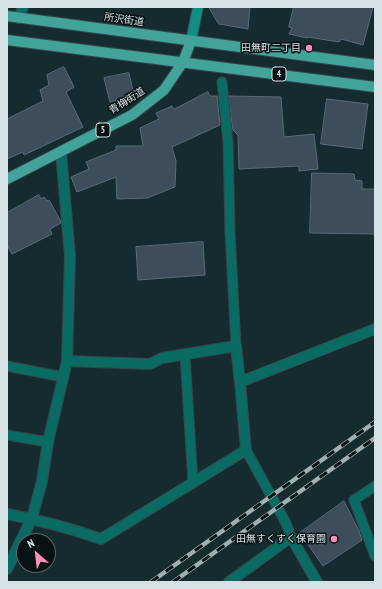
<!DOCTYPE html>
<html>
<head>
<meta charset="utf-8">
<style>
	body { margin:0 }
	#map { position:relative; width:382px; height:589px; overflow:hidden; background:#152b2f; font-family:"PT Sans Narrow",sans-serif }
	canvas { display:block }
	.frame { position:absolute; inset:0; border:8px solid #d5e2e5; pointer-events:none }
	.north { position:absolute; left:16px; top:533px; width:40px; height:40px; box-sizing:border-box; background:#081214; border:1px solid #5a6568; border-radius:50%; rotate:332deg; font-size:11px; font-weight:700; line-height:16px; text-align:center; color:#d5e2e5 }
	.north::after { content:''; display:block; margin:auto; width:14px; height:18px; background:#ff8eba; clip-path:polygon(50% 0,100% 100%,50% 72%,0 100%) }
</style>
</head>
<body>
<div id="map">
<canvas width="382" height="589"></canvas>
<div class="frame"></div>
<div class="north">N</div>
</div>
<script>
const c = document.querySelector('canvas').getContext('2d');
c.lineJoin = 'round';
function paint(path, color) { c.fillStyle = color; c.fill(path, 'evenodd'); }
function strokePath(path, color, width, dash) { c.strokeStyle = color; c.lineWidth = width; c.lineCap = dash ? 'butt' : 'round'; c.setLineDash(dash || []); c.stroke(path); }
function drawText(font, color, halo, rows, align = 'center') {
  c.font = font + ' "PT Sans Narrow","Noto Sans JP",sans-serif'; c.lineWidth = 3; c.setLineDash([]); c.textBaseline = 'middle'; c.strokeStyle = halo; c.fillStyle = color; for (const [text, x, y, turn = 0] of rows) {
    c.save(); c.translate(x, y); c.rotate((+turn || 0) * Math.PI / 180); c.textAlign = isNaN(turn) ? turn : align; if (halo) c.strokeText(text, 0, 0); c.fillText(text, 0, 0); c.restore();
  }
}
const building = new Path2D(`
	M 209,7 L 250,7 L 248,29 L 219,24 Z
	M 294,7 L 373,7 L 363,45 L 341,39 L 339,42 L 308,37 L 307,38 L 289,34 L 292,28 L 289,27 Z
	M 64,67 L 74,87 L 66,92 L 83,127 L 24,155 L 23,152 L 7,159 L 7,119 L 43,101 L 40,90 L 49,85 L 47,75 Z
	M 129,73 L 134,95 L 110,102 L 104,78 Z
	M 208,92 L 210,96 L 217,96 L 220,125 L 172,147 L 176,161 L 175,187 L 147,198 L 117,199 L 116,177 L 77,192 L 71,177 L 89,169 L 86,162 L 116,150 L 116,146 L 143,146 L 140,128 L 159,119 L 156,113 L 172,106 L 174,109 Z
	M 229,96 L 281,97 L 284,137 L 314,134 L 318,169 L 299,171 L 299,166 L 239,169 L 238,135 L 233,130 Z
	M 327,99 L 368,104 L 362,149 L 321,144 Z
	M 312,173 L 354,174 L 355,180 L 362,181 L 362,189 L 375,189 L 375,234 L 310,233 Z
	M 39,195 L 41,199 L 44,197 L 47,201 L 49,200 L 60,220 L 61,223 L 50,229 L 52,234 L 12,254 L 7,245 L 7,213 Z
	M 203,242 L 205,275 L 138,280 L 136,247 Z
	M 344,501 L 359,531 L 362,540 L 323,566 L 300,533 Z`);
paint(building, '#3d4d5a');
strokePath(building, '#5b6c79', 1);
const service = new Path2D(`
	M 222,82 L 228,142 L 230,232 L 236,346
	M 185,355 L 193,483
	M 7,366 L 63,377
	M 7,435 L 48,442
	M 246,450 L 286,523 L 291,537
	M 375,486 L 354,500 L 375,556`);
const minor = new Path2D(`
	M 19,18 L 23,7
	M 240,382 L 375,329
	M 7,514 C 39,520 70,528 101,539 L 246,450 L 240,382 L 236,346 L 162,358 L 150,364 L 67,361
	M 7,569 L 32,518 L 42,481 L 48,442 L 67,361 L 70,256 L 61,152
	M 229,582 L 291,537 L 317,582`);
const secondary = new Path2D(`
	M 191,41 L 198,7`);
const primary = new Path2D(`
	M 7,16 L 375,65
	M 7,40 L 375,87
	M 7,179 L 132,115 L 164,90 L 183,62 L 191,41`);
strokePath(service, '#34484c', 11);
strokePath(minor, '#34484c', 12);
strokePath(secondary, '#34484c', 12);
strokePath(primary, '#34484c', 12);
strokePath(service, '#0a6b62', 9);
strokePath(minor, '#0a6b62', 10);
strokePath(secondary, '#138c81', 10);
strokePath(primary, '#42a398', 10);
const rail = new Path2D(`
	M 151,582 L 375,422
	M 173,582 L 375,438`);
strokePath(rail, '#9fafb2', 4.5);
strokePath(rail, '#081214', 3, [9]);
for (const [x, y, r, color] of [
	[309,48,4,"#ff8eba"],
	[334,539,4,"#ff8eba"]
]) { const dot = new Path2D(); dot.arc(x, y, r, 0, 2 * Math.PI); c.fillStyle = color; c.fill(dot); strokePath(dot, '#081214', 1.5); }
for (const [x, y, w] of [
	[279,74,14],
	[103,130,14]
]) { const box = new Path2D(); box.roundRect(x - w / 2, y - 7, w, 14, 3); c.fillStyle = '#081214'; c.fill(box); strokePath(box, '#d5e2e5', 1); }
drawText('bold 9px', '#d5e2e5', null, [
	["4",279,74],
	["5",103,130]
]);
drawText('10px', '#d5e2e5', '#081214', [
	["所沢街道",124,20,8],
	["青梅街道",127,101,-33]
]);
drawText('10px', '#d5e2e5', '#081214', [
	["田無町二丁目",301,48],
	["田無すくすく保育園",326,539]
], 'right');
</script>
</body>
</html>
